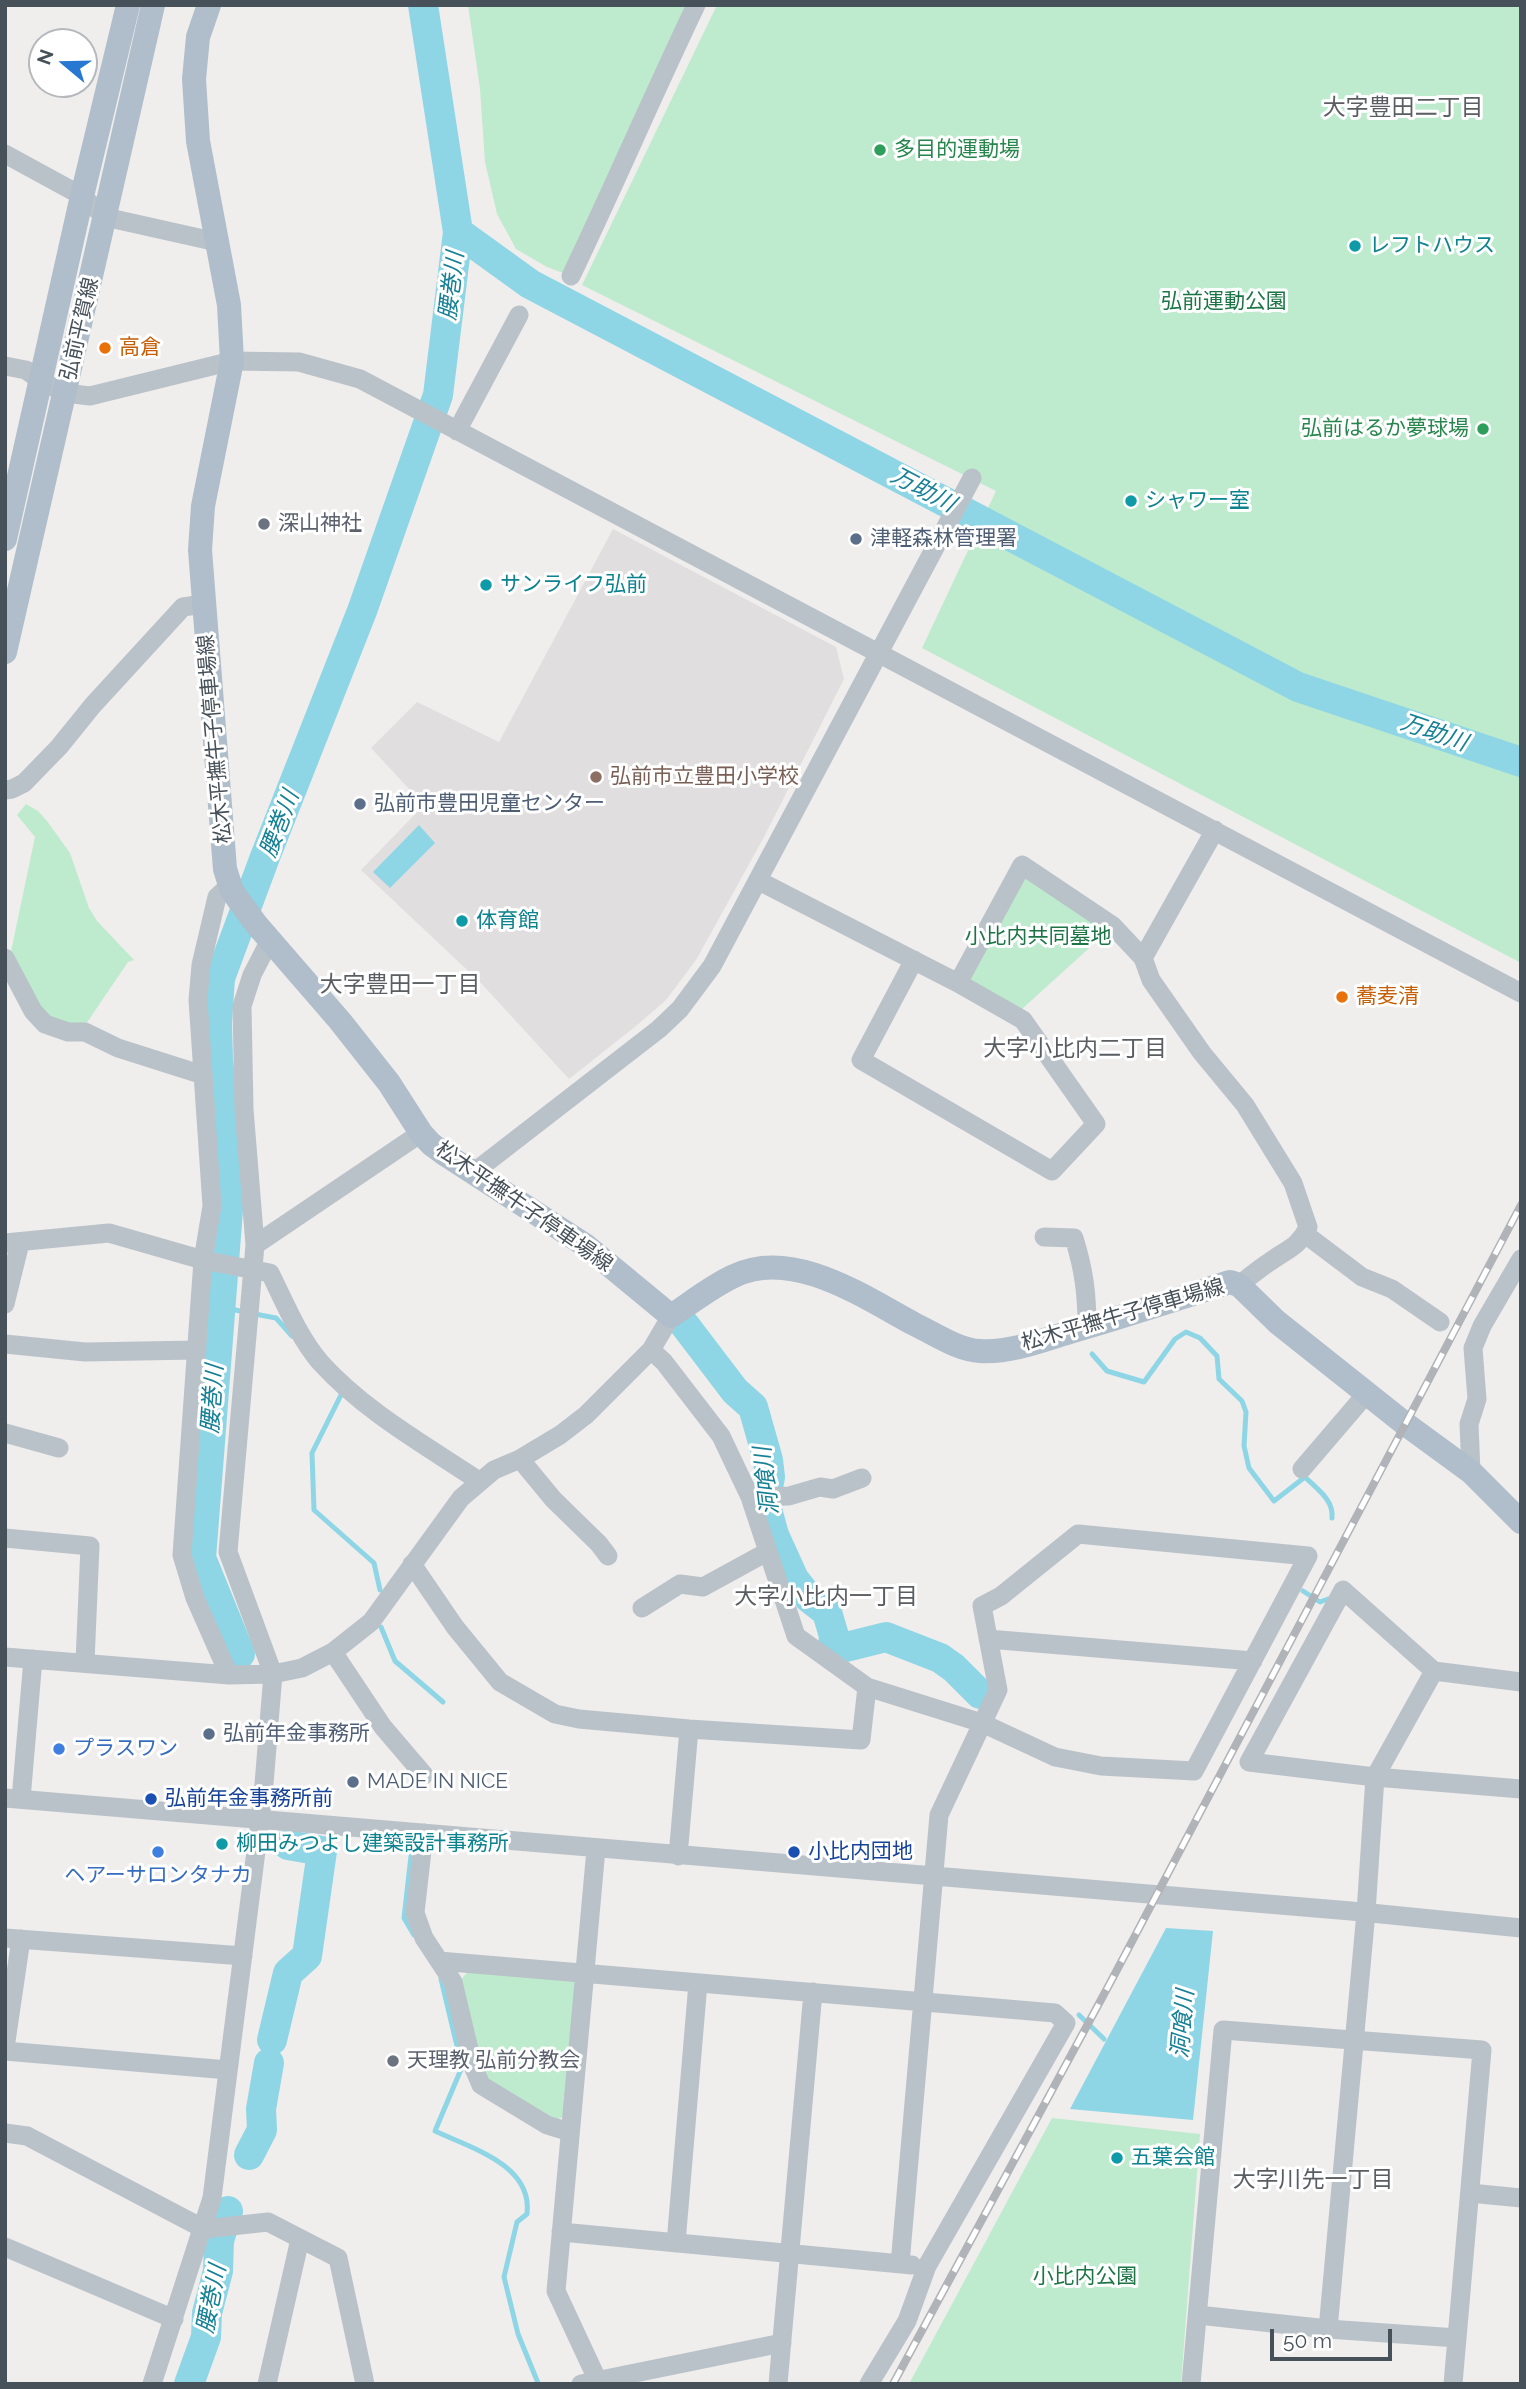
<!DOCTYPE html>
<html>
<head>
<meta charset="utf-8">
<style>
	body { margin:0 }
	#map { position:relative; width:1526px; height:2389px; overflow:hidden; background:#f0eded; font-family:Raleway,sans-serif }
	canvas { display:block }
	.frame { position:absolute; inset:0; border:7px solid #475159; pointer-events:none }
	.north { position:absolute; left:28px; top:28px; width:70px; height:70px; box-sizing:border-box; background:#fff; border:2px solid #b5b9bd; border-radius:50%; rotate:289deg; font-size:19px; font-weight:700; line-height:28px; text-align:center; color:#475159 }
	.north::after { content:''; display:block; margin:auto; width:24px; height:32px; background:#2678d2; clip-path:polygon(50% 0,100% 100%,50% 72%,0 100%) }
	.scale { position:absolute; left:1270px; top:2329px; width:122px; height:32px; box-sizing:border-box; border:4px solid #475159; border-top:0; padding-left:9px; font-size:21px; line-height:24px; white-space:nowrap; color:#475159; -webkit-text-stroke:5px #fff; paint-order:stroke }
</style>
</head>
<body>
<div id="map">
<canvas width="1526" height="2389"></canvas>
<div class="frame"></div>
<div class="north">N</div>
<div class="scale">50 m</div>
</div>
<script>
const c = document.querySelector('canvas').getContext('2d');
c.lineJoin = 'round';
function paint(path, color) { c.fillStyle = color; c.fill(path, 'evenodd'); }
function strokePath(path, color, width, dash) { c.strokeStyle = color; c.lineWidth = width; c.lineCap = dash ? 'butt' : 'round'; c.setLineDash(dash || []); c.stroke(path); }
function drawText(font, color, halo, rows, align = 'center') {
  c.font = font + ' Raleway,"Noto Sans JP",sans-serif'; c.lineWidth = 6; c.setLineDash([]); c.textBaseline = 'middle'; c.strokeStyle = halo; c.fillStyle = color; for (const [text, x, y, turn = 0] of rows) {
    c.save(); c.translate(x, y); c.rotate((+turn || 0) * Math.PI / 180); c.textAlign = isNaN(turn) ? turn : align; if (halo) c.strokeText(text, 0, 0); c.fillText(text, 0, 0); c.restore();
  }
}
paint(new Path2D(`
	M 613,529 L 836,647 L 844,679 L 764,837 L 696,960 L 666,1000 L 636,1026 L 569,1079 L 481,983 L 361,870 L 424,805 L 371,748 L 417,702 L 499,742 Z`), '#e1dedf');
paint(new Path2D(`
	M 468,5 L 696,5 L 571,276 L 547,267 L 516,249 L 497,214 L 485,162 L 480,89 Z
	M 717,5 L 1521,5 L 1521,963 L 922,648 L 996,491 L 582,285 Z
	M 26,804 L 38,811 L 47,821 L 70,853 L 89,908 L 97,921 L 134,960 L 128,962 L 86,1024 L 64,1027 L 37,1006 L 10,956 L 35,837 L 17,815 Z
	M 1024,872 L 1108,931 L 1022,1009 L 966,980 Z
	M 469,1970 L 572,1979 L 577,1984 L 565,2116 L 556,2120 L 486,2081 L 460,1981 Z
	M 1052,2118 L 1200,2134 L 1181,2384 L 909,2384 Z`), '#beebce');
paint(new Path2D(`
	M 419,825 L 435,843 L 390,888 L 373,872 Z
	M 1166,1928 L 1213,1931 L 1193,2120 L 1070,2109 Z`), '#8ed6e5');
strokePath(new Path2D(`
	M 221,1307 L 245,1312
	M 255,1314 L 276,1318 L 292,1336
	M 1092,1354 L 1107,1371 L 1144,1382 L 1175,1339 L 1186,1332 L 1200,1338 L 1217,1356 L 1219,1379 L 1242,1401 L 1246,1412 L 1244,1446 L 1249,1468 L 1274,1501 L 1305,1477 C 1317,1489 1334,1500 1332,1518
	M 340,1391 L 342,1393 L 312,1453 L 314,1510 L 374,1563 L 380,1590
	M 1303,1591 L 1320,1602 L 1328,1599
	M 381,1627 L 395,1661 L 443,1702
	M 411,1856 L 404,1918 L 414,1935
	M 441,1979 L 462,2067 L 435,2131 C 471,2148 533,2165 527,2214 L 517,2222 L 504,2277 L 518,2334 L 538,2383
	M 1079,2015 L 1104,2039`), '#8ed6e5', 5);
strokePath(new Path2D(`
	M 458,232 L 530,284 L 1298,687 L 1521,762
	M 684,1324 L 735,1391 L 753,1407 L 768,1460 L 770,1477 L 765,1502 L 774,1535 L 794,1579 L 809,1598 L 827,1612 L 834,1636 L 833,1646 L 838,1649 L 886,1637 L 940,1658 L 954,1668 L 980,1694
	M 240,1654 L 201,1558 L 229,1197 L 226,1130 L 218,1060 L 217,1023 L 220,978 L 265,857 L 362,611 L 438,395 L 458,232 L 423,5
	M 272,2040 L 288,1973 L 307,1956 L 322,1851 L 288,1845
	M 249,2155 L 262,2130 L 261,2109 L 269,2063
	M 189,2384 L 206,2337 L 207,2313 L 218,2271 L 219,2241 L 228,2211`), '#8ed6e5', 30);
strokePath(new Path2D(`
	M 5,154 L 82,196 L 105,217 L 217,242
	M 571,276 C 614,186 653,95 696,5
	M 5,366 L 26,370 L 41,381 L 65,393 L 90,396 L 232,361 L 299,362 L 360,379 L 1521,993
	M 457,431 L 519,315
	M 5,790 L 12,789 L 24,783 L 59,747 L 93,705 L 183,607 L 204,604
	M 759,881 L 958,983 L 1022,865 L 1113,926 L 1143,958 L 1151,980 L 1202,1053 L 1245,1105 L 1293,1183 L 1308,1227 C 1300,1246 1286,1250 1271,1261 C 1260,1268 1249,1277 1239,1285
	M 5,958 L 33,1011 L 45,1024 L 68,1032 L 85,1032 L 118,1048 L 203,1075
	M 1143,958 L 1215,830
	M 914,960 L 861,1060 L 1052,1171 L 1096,1124 L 1023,1020 L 958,983
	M 473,1173 L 659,1029 L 680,1009 L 712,966 L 972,478
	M 1305,1234 L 1362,1277 L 1392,1289 L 1440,1322
	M 1044,1237 L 1074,1238 C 1084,1270 1087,1294 1087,1327
	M 5,1243 L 109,1233 L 203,1260 L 270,1273 C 285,1303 298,1336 320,1362 C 364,1411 425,1445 479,1481
	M 255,1245 L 421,1133
	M 5,1304 L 20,1243
	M 5,1344 L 85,1352 L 197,1350
	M 651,1350 L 664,1362 L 721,1436 L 750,1497 L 796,1636 L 867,1687 L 982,1723 L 1055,1757 L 1101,1766 L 1194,1771 L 1308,1556 L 1078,1534 L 1001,1596 L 982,1606 L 998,1690 L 939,1815 L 900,2264
	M 5,1433 L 59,1448
	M 520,1459 L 553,1499 L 599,1544 L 608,1556
	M 1302,1469 L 1367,1393
	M 1471,1472 L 1469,1424 L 1477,1399 L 1473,1348 L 1482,1326 L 1521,1259
	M 750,1497 L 789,1496 L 820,1487 L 833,1489 L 862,1478
	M 5,1538 L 90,1546 L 85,1662
	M 412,1564 L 455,1627 L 500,1682 L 555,1714 L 579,1719 L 689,1729 L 861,1740 L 867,1687
	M 642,1608 L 680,1584 L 703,1587 L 767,1552
	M 988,1639 L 1253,1661
	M 333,1652 L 383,1727 L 424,1775
	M 5,1657 L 229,1675 L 273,1674 L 302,1668 L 333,1652 L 371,1622 L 461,1498 L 494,1470 L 520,1459 L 560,1435 L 586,1415 L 651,1350 L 671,1316
	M 229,1675 L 195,1598 L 182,1555 L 203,1260 L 212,1206 L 198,1000 L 201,965 L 217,897 L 230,885
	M 1521,1682 L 1434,1671 L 1343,1590 L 1249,1762 L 1375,1777 L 1521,1789
	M 5,1798 L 1351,1911 L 1521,1928
	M 21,1799 L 33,1659
	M 424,1833 L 415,1913 L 424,1938 L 453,1982 L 473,2066 L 481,2085 L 547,2125 L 570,2132
	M 596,1849 L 556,2291 L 597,2379
	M 678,1856 L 689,1729
	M 5,1938 L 243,1956
	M 439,1961 L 1055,2013 L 1066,2023 L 927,2266 L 907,2321 L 869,2384
	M 5,2048 L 21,1939
	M 5,2051 L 228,2070
	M 5,2133 L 27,2136 L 204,2229 L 268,2222 L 338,2258 L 365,2384
	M 1470,2193 L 1521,2198
	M 561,2232 L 912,2265
	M 676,2243 L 698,1983
	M 5,2247 L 174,2319
	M 1198,2315 L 1328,2329 L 1457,2338
	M 1328,2329 L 1366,1912 L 1375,1777 L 1434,1671
	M 152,2384 L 212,2198 L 263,1796 L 273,1674 L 228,1552 L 255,1245 L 244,1109 L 242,1006 L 252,975 L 270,940
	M 267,2384 L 300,2239
	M 581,2384 L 782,2343
	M 778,2384 L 813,1992
	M 1191,2384 L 1223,2030 L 1482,2050 L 1453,2384`), '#bac2c9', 19);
strokePath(new Path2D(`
	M 209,5 L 198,37 L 194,79 L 198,141 L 229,305 L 232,361 L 203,506 L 200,550 L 225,869 L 232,891 L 256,924 L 340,1021 L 389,1083 L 421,1133 L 431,1144 L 446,1155 L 585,1245 L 671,1316 C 691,1303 712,1286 734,1276 C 793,1247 865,1298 916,1325 C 935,1334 958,1350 980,1351 C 1011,1353 1043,1340 1073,1331 C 1125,1316 1177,1299 1230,1282 L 1239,1285 L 1277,1322 L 1404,1423 L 1471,1472 L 1521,1522
	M 5,539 L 82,196 L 128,5
	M 5,652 L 153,5`), '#afbeca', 24);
const rail = new Path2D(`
	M 893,2384 L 1109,1985 L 1521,1205`);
strokePath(rail, '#b0b3b7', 8);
strokePath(rail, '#fff', 5, [16]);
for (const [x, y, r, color] of [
	[880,150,7,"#2e9e5b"],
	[1355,246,7,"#0f9aa8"],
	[105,348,7,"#e8710a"],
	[1483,429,7,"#2e9e5b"],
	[1131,501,7,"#0f9aa8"],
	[264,524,7,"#6b7280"],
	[856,539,7,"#5c6f8a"],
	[486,585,7,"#0f9aa8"],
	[596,777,7,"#8d6e63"],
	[360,804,7,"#5c6f8a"],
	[462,921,7,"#0f9aa8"],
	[1342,997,7,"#e8710a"],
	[209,1734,7,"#5c6f8a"],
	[59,1749,7,"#3f7fe0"],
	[353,1782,7,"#5c6f8a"],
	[151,1799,7,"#1a4fb4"],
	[222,1844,7,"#0f9aa8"],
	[158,1852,7,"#3f7fe0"],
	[794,1852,7,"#1a4fb4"],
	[393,2061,7,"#6b7280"],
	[1117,2158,7,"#0f9aa8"]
]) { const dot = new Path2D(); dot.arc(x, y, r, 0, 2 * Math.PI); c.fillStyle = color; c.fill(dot); strokePath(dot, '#fff', 2.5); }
drawText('21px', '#27864d', '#fff', [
	["多目的運動場",894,150],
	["弘前はるか夢球場",1469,429,"right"]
], 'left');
drawText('21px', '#0d838f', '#fff', [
	["レフトハウス",1369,246],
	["シャワー室",1145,501],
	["サンライフ弘前",500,585],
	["体育館",476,921],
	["柳田みつよし建築設計事務所",236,1844],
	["五葉会館",1131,2158]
], 'left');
drawText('21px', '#1d7546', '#fff', [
	["弘前運動公園",1224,302],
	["小比内共同墓地",1038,937],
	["小比内公園",1085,2277]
]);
drawText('21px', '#475159', '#fff', [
	["弘前平賀線",80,329,-77],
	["松木平撫牛子停車場線",215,739,-95],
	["松木平撫牛子停車場線",524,1207,35],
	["松木平撫牛子停車場線",1123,1315,-16]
]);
drawText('21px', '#c56008', '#fff', [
	["高倉",119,348],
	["蕎麦清",1356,997]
], 'left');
drawText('21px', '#5b616d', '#fff', [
	["深山神社",278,524],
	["天理教 弘前分教会",407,2061]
], 'left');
drawText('21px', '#4e5e75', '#fff', [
	["津軽森林管理署",870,539],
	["弘前市豊田児童センター",374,804],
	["弘前年金事務所",223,1734],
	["MADE IN NICE",367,1782]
], 'left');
drawText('21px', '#785e54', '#fff', [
	["弘前市立豊田小学校",610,777]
], 'left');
drawText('21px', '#366cbe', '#fff', [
	["プラスワン",73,1749],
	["ヘアーサロンタナカ",158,1876,"center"]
], 'left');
drawText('21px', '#164399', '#fff', [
	["弘前年金事務所前",165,1799],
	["小比内団地",808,1852]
], 'left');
drawText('23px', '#5a5e62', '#fff', [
	["大字豊田二丁目",1403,108],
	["大字豊田一丁目",400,985],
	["大字小比内二丁目",1075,1049],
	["大字小比内一丁目",826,1597],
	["大字川先一丁目",1313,2180]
]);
drawText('italic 23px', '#168096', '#fff', [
	["腰巻川",452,286,-83],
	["万助川",923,490,28],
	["万助川",1434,733,19],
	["腰巻川",280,824,-69],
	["腰巻川",213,1399,-86],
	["洞喰川",767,1481,-97],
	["洞喰川",1183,2024,-85],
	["腰巻川",212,2299,-79]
]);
</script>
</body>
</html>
